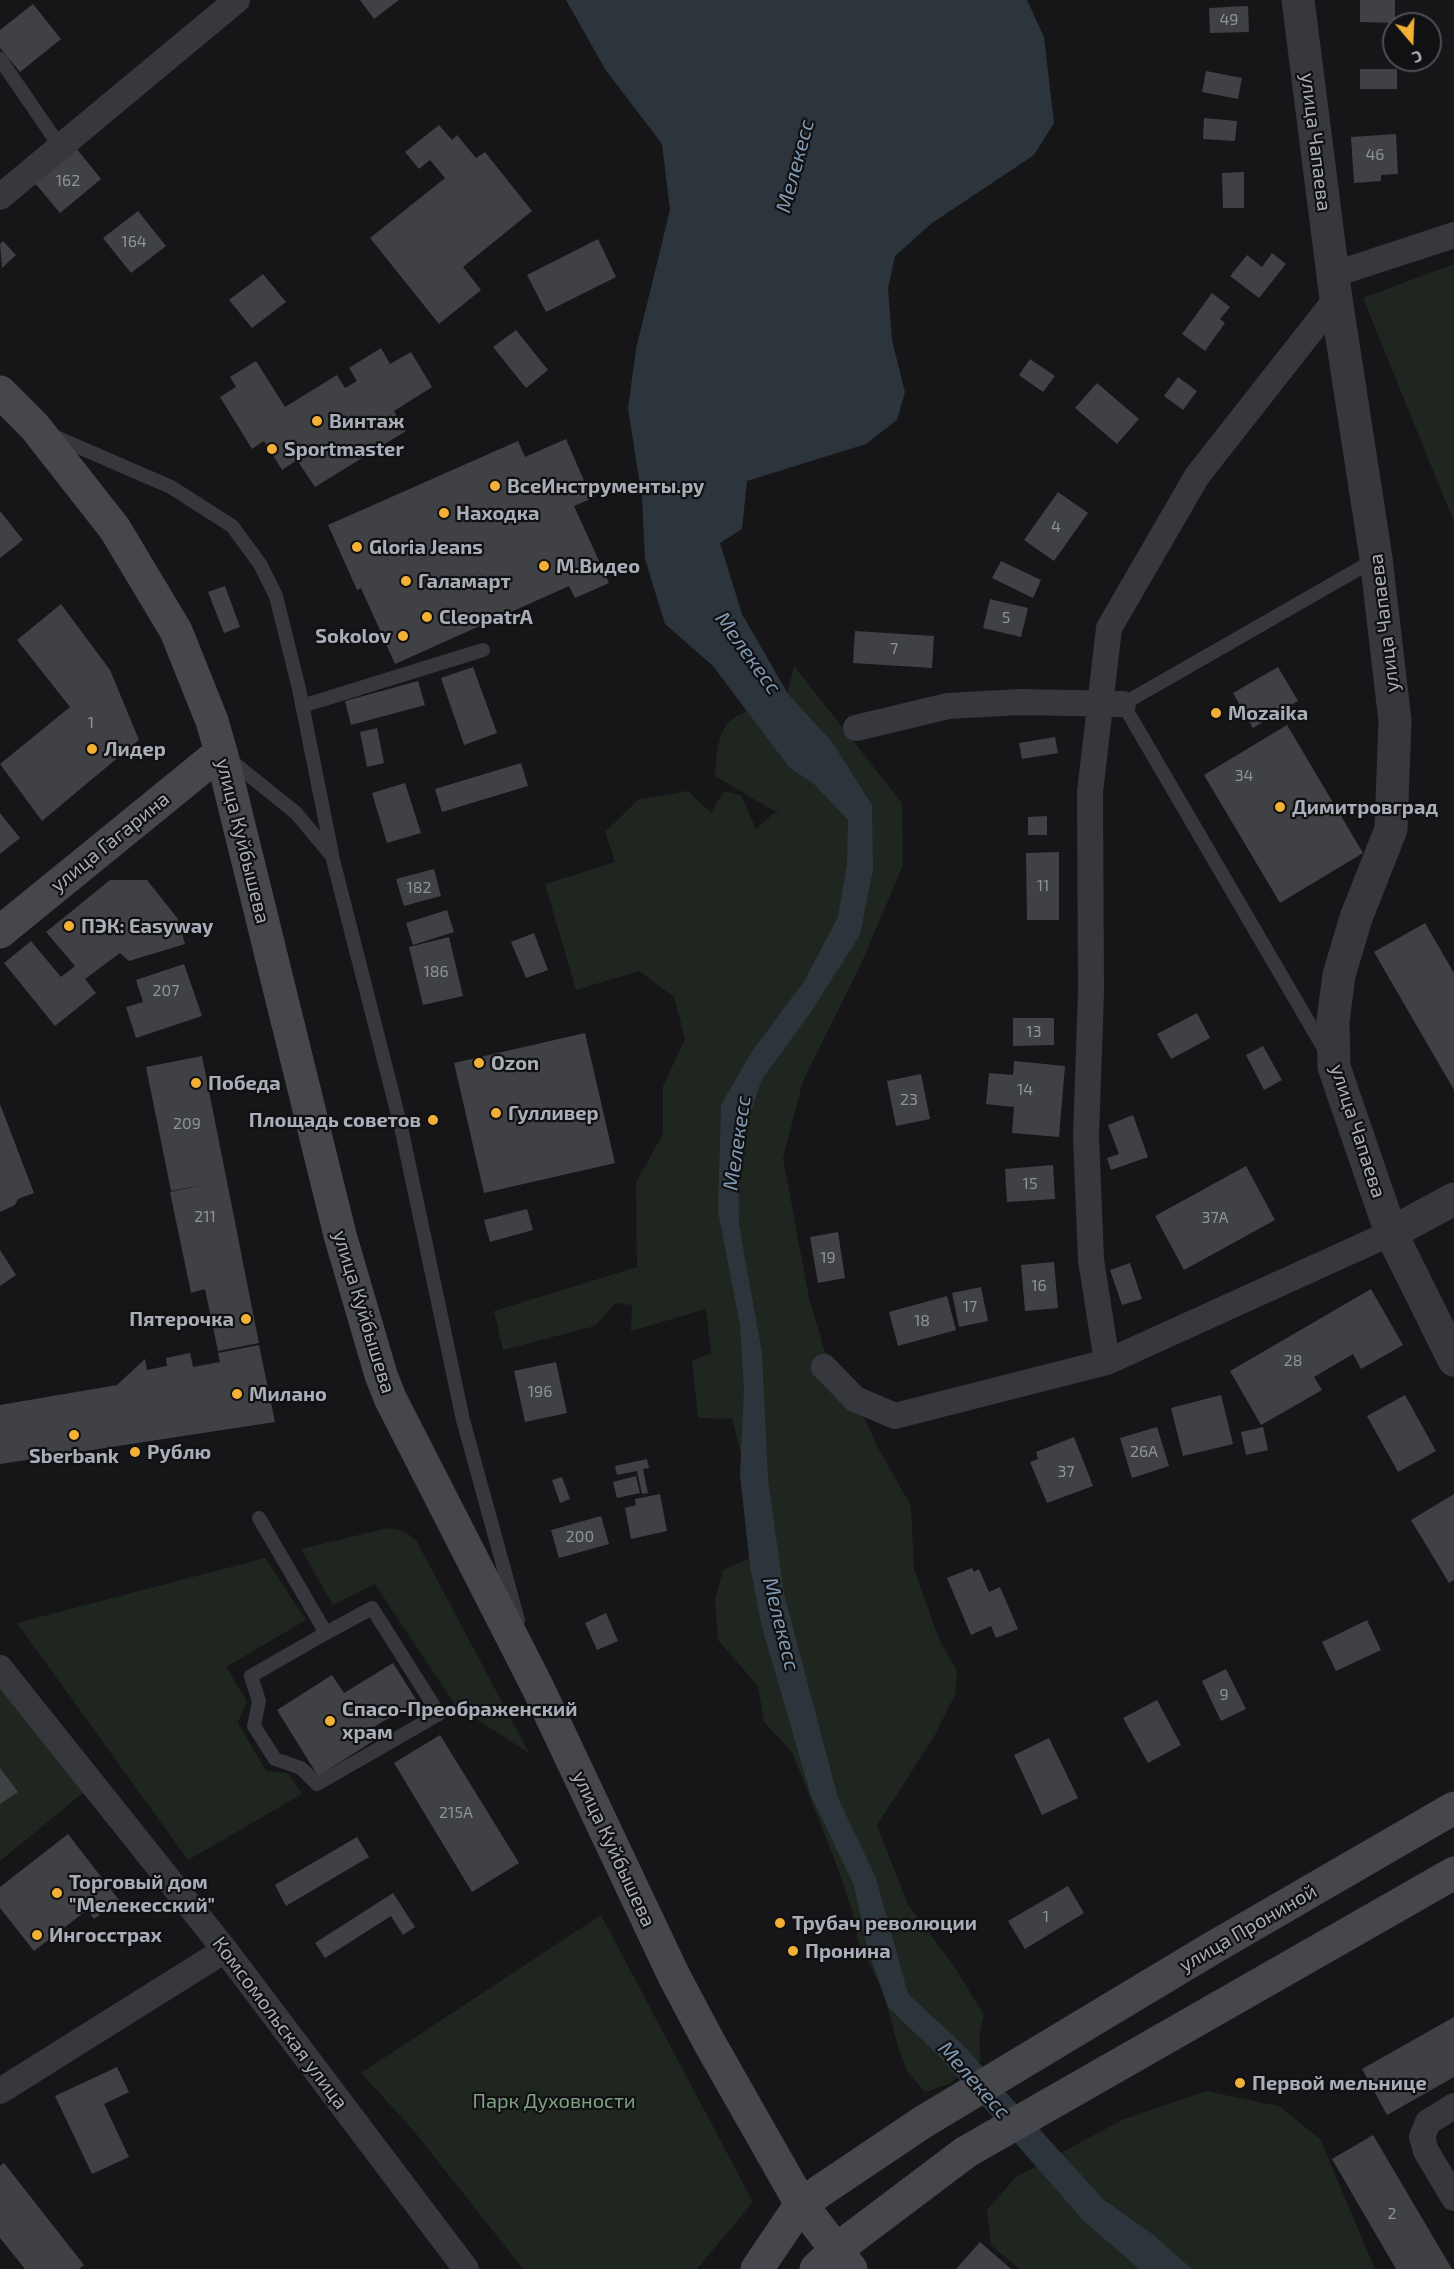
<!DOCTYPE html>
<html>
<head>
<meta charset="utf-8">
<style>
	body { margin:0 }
	#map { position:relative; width:1454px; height:2269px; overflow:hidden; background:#161618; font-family:"Exo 2",sans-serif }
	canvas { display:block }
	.north { position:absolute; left:1382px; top:12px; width:60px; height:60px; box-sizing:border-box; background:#111113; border:2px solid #4d4f55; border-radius:50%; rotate:161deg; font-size:16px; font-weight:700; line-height:24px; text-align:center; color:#a8adb8 }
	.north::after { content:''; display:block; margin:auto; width:21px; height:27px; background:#f2b134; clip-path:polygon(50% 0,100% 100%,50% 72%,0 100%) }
</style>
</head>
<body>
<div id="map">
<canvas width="1454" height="2269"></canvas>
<div class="north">С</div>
</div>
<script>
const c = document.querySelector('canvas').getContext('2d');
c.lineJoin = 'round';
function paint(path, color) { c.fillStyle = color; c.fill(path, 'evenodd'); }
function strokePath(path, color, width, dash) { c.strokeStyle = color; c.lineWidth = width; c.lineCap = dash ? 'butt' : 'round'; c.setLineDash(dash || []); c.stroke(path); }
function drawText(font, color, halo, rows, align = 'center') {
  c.font = font + ' "Exo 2",sans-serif'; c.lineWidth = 4.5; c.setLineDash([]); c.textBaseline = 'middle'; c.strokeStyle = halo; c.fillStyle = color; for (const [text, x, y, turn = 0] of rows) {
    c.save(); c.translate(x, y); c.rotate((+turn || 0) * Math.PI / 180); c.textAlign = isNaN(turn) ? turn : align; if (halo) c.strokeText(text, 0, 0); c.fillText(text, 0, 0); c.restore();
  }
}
paint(new Path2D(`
	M 1454,264 L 1454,522 L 1363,298 Z
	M 794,666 L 902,803 L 903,865 L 861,964 L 803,1081 L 783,1158 L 809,1298 L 832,1376 L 865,1419 L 877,1446 L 911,1506 L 914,1569 L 939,1639 L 957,1671 L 955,1695 L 934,1737 L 877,1825 L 908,1905 L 954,1966 L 984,2015 L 979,2036 L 981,2060 L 949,2084 L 925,2092 L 907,2071 L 899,2050 L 883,1991 L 858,1941 L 852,1910 L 834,1858 L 792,1752 L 764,1722 L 758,1686 L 718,1640 L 715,1600 L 723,1570 L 752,1557 L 750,1490 L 732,1419 L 698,1418 L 692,1360 L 711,1354 L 706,1309 L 631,1331 L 632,1305 L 615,1303 L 595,1326 L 503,1350 L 494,1311 L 637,1267 L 636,1182 L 663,1134 L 663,1086 L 685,1039 L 674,997 L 639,971 L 576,990 L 545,884 L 615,862 L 605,832 L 639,799 L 688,791 L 711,813 L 724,791 L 741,795 L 756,829 L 774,813 L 781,815 L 715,776 C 719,712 730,717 786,698 Z
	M 388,1528 L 404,1531 L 416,1540 L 529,1753 L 456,1706 L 375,1584 L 333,1605 L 301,1549 Z
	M 265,1558 L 306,1620 L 226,1667 L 247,1701 L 238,1723 L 266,1771 L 288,1773 L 302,1794 L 188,1860 L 17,1623 Z
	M 0,1685 L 84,1792 L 0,1861 Z
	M 601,1915 L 753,2202 L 697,2269 L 523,2269 L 414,2131 L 361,2073 Z
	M 1206,2091 L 1279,2106 L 1320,2139 L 1375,2269 L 1019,2269 L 991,2245 L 987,2210 L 1016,2177 L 1122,2120 Z`), '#1e261f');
paint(new Path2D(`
	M 566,0 L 1027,0 L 1044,37 L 1054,123 L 1034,155 L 932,223 L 895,256 L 888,288 L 892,340 L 905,392 L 897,420 L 866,444 L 747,481 L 742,529 L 720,543 L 742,614 L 788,694 L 832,742 L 872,805 L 873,869 L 860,935 L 812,1010 L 761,1081 L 738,1153 L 739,1225 L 762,1353 L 768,1480 L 784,1594 L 838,1798 L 876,1878 L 908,1994 L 960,2042 L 1104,2200 L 1151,2233 L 1192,2269 L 1139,2269 L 1083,2220 L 941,2058 L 888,2007 L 867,1947 L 854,1885 L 811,1796 L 762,1627 L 750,1566 L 740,1475 L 744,1389 L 740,1325 L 718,1211 L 721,1105 L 753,1050 L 805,980 L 838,917 L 847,863 L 848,820 L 814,784 L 789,767 L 713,666 L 665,624 L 645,559 L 642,498 L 628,408 L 636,349 L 670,210 L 662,144 L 605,69 Z`), '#2c353c');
paint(new Path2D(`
	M 360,0 L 399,0 L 374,19 Z
	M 1360,0 L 1395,0 L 1395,23 L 1360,22 Z
	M 33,4 L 61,39 L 20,72 L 0,48 L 0,30 Z
	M 1248,6 L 1249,32 L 1210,33 L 1209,8 Z
	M 1360,69 L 1397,69 L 1397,89 L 1360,89 Z
	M 1206,71 L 1242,78 L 1238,99 L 1202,92 Z
	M 1204,118 L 1237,121 L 1235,141 L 1203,139 Z
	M 439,125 L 452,140 L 457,135 L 476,158 L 485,152 L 532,211 L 463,267 L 481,290 L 439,324 L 370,238 L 445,178 L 430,160 L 419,169 L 405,152 Z
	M 1396,134 L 1398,174 L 1381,175 L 1381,181 L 1354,183 L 1351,137 Z
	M 76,148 L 101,179 L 60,213 L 34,182 Z
	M 1244,172 L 1244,208 L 1223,208 L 1222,173 Z
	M 138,211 L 166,246 L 131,273 L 103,238 Z
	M 598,239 L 616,277 L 546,312 L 527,275 Z
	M 3,241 L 16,255 L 2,268 L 0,244 Z
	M 1272,253 L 1286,264 L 1259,298 L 1230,276 L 1247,255 L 1262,267 Z
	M 263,274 L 286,302 L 252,328 L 229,300 Z
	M 1212,293 L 1230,307 L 1220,319 L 1225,323 L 1205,351 L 1182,334 Z
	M 516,330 L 548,370 L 526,388 L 493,347 Z
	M 381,348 L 390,364 L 411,352 L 432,387 L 394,411 L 406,431 L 315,487 L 297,460 L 282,470 L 264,441 L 252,449 L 220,397 L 236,387 L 230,377 L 256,361 L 285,407 L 337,375 L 345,388 L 357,381 L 349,368 Z
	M 1030,359 L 1055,376 L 1043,392 L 1019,375 Z
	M 1178,377 L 1197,391 L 1183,410 L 1164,396 Z
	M 1097,383 L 1139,419 L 1117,444 L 1075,408 Z
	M 566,439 L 585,483 L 588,481 L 595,497 L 574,506 L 609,583 L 575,598 L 569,586 L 395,664 L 361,588 L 357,590 L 328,525 L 518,441 L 525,457 Z
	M 1058,492 L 1088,513 L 1054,561 L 1024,540 Z
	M 0,511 L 23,540 L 0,558 Z
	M 1001,561 L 1041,580 L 1033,598 L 992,578 Z
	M 225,586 L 240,627 L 224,633 L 208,592 Z
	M 990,599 L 1028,608 L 1021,637 L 983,628 Z
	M 61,604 L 110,670 L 139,740 L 42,821 L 0,764 L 70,707 L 17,640 Z
	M 855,631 L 934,636 L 932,668 L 853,663 Z
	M 473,667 L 497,733 L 464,745 L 441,678 Z
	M 1278,667 L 1298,701 L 1253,728 L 1233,693 Z
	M 418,681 L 425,705 L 351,725 L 345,701 Z
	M 1287,725 L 1363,853 L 1280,903 L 1204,775 Z
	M 377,728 L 384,763 L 367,767 L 360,732 Z
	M 1055,737 L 1058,753 L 1022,759 L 1019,743 Z
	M 521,763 L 528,786 L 442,812 L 435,789 Z
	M 405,783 L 421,833 L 387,843 L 372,793 Z
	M 0,813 L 20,838 L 0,854 Z
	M 1047,816 L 1047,835 L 1028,835 L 1028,817 Z
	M 1059,852 L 1059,920 L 1027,920 L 1026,853 Z
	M 434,869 L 441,896 L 404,906 L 396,879 Z
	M 110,880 L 147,880 L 178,919 L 185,944 L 129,961 L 120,953 L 85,979 L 79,971 L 96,993 L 55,1026 L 4,963 L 31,941 L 61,977 L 75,966 L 46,932 Z
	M 447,910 L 454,932 L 413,945 L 406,923 Z
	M 1425,923 L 1454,973 L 1454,1090 L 1374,952 Z
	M 534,933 L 548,970 L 526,978 L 511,942 Z
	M 449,937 L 463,996 L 423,1005 L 409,947 Z
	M 184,964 L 202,1016 L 136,1038 L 126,1007 L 143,1002 L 136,980 Z
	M 1197,1013 L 1210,1038 L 1171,1059 L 1157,1034 Z
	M 1013,1018 L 1054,1018 L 1054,1045 L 1013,1046 Z
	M 585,1033 L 615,1163 L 484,1193 L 454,1063 Z
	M 1263,1046 L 1282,1080 L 1264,1090 L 1246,1055 Z
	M 202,1056 L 259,1343 L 218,1351 L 205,1289 L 191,1293 L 170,1192 L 202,1185 L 171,1191 L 146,1067 Z
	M 1014,1061 L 1065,1066 L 1059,1137 L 1012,1133 L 1014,1107 L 986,1104 L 989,1073 L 1013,1075 Z
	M 921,1074 L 930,1119 L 896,1126 L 887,1081 Z
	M 0,1104 L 34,1193 L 18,1199 L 15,1205 L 0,1212 Z
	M 1133,1115 L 1148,1157 L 1111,1170 L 1107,1158 L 1119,1154 L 1108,1125 Z
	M 1053,1165 L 1055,1199 L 1007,1202 L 1005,1169 Z
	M 1246,1166 L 1275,1220 L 1184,1270 L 1155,1216 Z
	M 527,1209 L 533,1230 L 490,1242 L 484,1220 Z
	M 838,1232 L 845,1278 L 818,1283 L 810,1237 Z
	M 0,1250 L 16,1275 L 0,1286 Z
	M 1054,1262 L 1058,1308 L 1025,1311 L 1021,1265 Z
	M 1130,1263 L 1142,1299 L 1122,1305 L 1110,1270 Z
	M 981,1287 L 988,1321 L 959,1327 L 952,1293 Z
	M 1371,1289 L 1403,1345 L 1361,1369 L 1353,1354 L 1314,1377 L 1322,1390 L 1261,1425 L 1230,1371 Z
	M 947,1296 L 956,1330 L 898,1346 L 889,1312 Z
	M 259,1345 L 275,1422 L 0,1464 L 0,1405 L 117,1385 L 145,1359 L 147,1370 L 167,1366 L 166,1358 L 190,1353 L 193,1367 L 220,1362 L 218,1353 Z
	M 556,1362 L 567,1413 L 525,1422 L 514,1371 Z
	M 1221,1395 L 1233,1444 L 1183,1456 L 1171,1408 Z
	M 1405,1395 L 1436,1451 L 1398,1472 L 1367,1416 Z
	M 1157,1427 L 1169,1466 L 1132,1478 L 1120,1438 Z
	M 1263,1427 L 1268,1450 L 1246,1455 L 1241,1432 Z
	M 1074,1437 L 1093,1486 L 1047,1503 L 1030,1462 L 1038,1459 L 1036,1452 Z
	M 647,1459 L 649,1468 L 643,1469 L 648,1493 L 642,1494 L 637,1471 L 617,1475 L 615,1466 Z
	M 636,1476 L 640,1493 L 617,1498 L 613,1482 Z
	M 562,1477 L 570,1499 L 560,1503 L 552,1480 Z
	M 660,1494 L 667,1531 L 631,1539 L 625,1508 L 636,1505 L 635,1499 Z
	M 1454,1494 L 1454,1580 L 1449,1583 L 1411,1520 Z
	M 601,1516 L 609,1544 L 559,1558 L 551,1530 Z
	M 972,1568 L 974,1572 L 979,1569 L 989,1592 L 1000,1587 L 1018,1629 L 996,1638 L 991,1626 L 971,1635 L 947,1578 Z
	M 606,1613 L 618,1641 L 597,1650 L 585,1623 Z
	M 1367,1620 L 1381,1650 L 1336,1671 L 1322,1642 Z
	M 393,1663 L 417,1701 L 369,1730 L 375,1740 L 318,1776 L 277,1710 L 332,1675 L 344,1693 Z
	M 1226,1669 L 1246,1709 L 1221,1721 L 1202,1681 Z
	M 1157,1700 L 1181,1745 L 1148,1763 L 1123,1718 Z
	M 440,1735 L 519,1863 L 472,1892 L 394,1763 Z
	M 1049,1738 L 1078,1798 L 1042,1815 L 1014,1755 Z
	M 0,1768 L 18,1792 L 0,1804 Z
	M 68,1834 L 119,1900 L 94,1919 L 87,1910 L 34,1951 L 0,1908 L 0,1887 Z
	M 357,1837 L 369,1857 L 286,1906 L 275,1885 Z
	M 1068,1886 L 1084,1913 L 1025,1949 L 1008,1921 Z
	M 393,1893 L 415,1927 L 403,1935 L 391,1916 L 325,1958 L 315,1943 Z
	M 1454,2017 L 1454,2077 L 1387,2115 L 1362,2069 Z
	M 117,2067 L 129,2092 L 104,2104 L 129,2157 L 92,2174 L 55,2096 Z
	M 1373,2135 L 1452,2269 L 1396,2269 L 1332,2159 Z
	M 4,2163 L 84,2265 L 79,2269 L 25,2269 L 0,2238 L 0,2166 Z
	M 980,2242 L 1011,2269 L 956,2269 Z`), '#404145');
strokePath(new Path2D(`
	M 0,59 L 61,148
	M 51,435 L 171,487 L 232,526 L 260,564 L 276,596 L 299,689 L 332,854
	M 302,706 L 483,650
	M 229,759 L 296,813 L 332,856 L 401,1127 L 463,1420 L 518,1620
	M 1326,1052 L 1123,704 L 1376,559
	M 259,1518 L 326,1633 L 251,1676 L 259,1701 L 254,1726 L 275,1759 L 301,1768 L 317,1784 L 439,1714 L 372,1608 L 326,1633`), '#37383d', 14);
strokePath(new Path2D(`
	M 0,197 L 237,0
	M 1332,275 L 1454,235
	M 856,728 L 948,706 L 1020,702 L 1123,704
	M 1107,1362 L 1391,1233
	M 824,1367 L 855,1399 L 895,1416 L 1107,1362 L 1091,1260 L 1086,1136 L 1091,992 L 1090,792 L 1109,628 L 1197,476 L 1336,299
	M 0,1668 L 225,1950 L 466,2269
	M 0,2091 L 225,1950
	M 1454,2106 L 1428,2122 L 1422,2137 L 1426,2151 L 1454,2198`), '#37383d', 26);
strokePath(new Path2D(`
	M 1298,0 L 1336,299 L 1376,558 L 1395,721 L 1391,829 L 1356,918 L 1339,975 L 1333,1021 L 1334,1067 L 1391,1233 L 1454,1360
	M 1391,1233 L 1454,1199`), '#37383d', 33);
strokePath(new Path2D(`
	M 0,392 L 35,427 L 115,529 L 176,631 L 212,721 L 221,752 L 340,1235 L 381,1375 L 390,1398 L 537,1686 L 674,1976 L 709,2042 L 801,2204 L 851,2269
	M 0,932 L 221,752
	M 757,2269 L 801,2204 L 923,2122 L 1209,1950 L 1454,1808
	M 816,2269 L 836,2250 L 966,2152 L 1454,1873`), '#45474d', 33);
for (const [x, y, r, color] of [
	[317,421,6,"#f2b134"],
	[272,449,6,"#f2b134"],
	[495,486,6,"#f2b134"],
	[444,513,6,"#f2b134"],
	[357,547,6,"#f2b134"],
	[544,566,6,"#f2b134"],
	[406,581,6,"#f2b134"],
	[427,617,6,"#f2b134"],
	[403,636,6,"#f2b134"],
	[1216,713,6,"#f2b134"],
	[92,749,6,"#f2b134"],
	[1280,807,6,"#f2b134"],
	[69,926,6,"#f2b134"],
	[479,1063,6,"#f2b134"],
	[196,1083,6,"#f2b134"],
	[496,1113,6,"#f2b134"],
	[433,1120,6,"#f2b134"],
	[246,1319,6,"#f2b134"],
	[237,1394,6,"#f2b134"],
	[74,1435,6,"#f2b134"],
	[135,1452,6,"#f2b134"],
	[330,1721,6,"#f2b134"],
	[57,1893,6,"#f2b134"],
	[780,1923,6,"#f2b134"],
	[37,1935,6,"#f2b134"],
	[793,1951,6,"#f2b134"],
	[1240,2083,6,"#f2b134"]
]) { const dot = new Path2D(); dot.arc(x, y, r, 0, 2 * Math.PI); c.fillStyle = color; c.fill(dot); strokePath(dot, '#111113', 2); }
drawText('16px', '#8e929b', null, [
	["49",1229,20],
	["46",1375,155],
	["162",68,181],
	["164",134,242],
	["4",1056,527],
	["5",1006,618],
	["7",894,649],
	["1",91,723],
	["34",1244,776],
	["11",1043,886],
	["182",419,888],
	["186",436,972],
	["207",166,991],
	["13",1034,1032],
	["14",1025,1090],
	["23",909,1100],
	["209",187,1124],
	["15",1030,1184],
	["211",205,1217],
	["37А",1215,1218],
	["19",828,1258],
	["16",1039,1286],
	["17",970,1307],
	["18",922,1321],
	["28",1293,1361],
	["196",540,1392],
	["26А",1144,1452],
	["37",1066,1472],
	["200",580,1537],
	["9",1224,1695],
	["215А",456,1813],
	["1",1046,1917],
	["2",1392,2214]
]);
drawText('20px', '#a8adb8', '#111113', [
	["улица Чапаева",1316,142,83],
	["улица Чапаева",1384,623,-97],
	["улица Куйбышева",243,841,76],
	["улица Гагарина",110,842,-39],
	["улица Чапаева",1358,1131,72],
	["улица Куйбышева",364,1312,73],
	["улица Куйбышева",614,1849,65],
	["улица Прониной",1248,1928,-30],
	["Комсомольская улица",280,2023,53]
]);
drawText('bold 20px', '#a8adb8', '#111113', [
	["Винтаж",329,421],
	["Sportmaster",284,449],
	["ВсеИнструменты.ру",507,486],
	["Находка",456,513],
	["Gloria Jeans",369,547],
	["М.Видео",556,566],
	["Галамарт",418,581],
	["CleopatrA",439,617],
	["Sokolov",391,636,"right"],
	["Mozaika",1228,713],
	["Лидер",104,749],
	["Димитровград",1292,807],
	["ПЭК: Easyway",81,926],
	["Ozon",491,1063],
	["Победа",208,1083],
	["Гулливер",508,1113],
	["Площадь советов",421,1120,"right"],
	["Пятерочка",234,1319,"right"],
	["Милано",249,1394],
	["Рублю",147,1452],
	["Sberbank",74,1456,"center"],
	["Спасо-Преображенский",342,1709],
	["храм",342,1732],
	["Торговый дом",69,1882],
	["\"Мелекесский\"",69,1905],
	["Трубач революции",792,1923],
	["Ингосстрах",49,1935],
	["Пронина",805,1951],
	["Первой мельнице",1252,2083]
], 'left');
drawText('20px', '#7fa381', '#111113', [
	["Парк Духовности",554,2101]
]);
drawText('italic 21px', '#7f9bb3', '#111113', [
	["Мелекесс",795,166,-75],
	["Мелекесс",748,653,54],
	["Мелекесс",737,1143,-82],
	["Мелекесс",781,1624,76],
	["Мелекесс",974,2080,48]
]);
</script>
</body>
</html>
